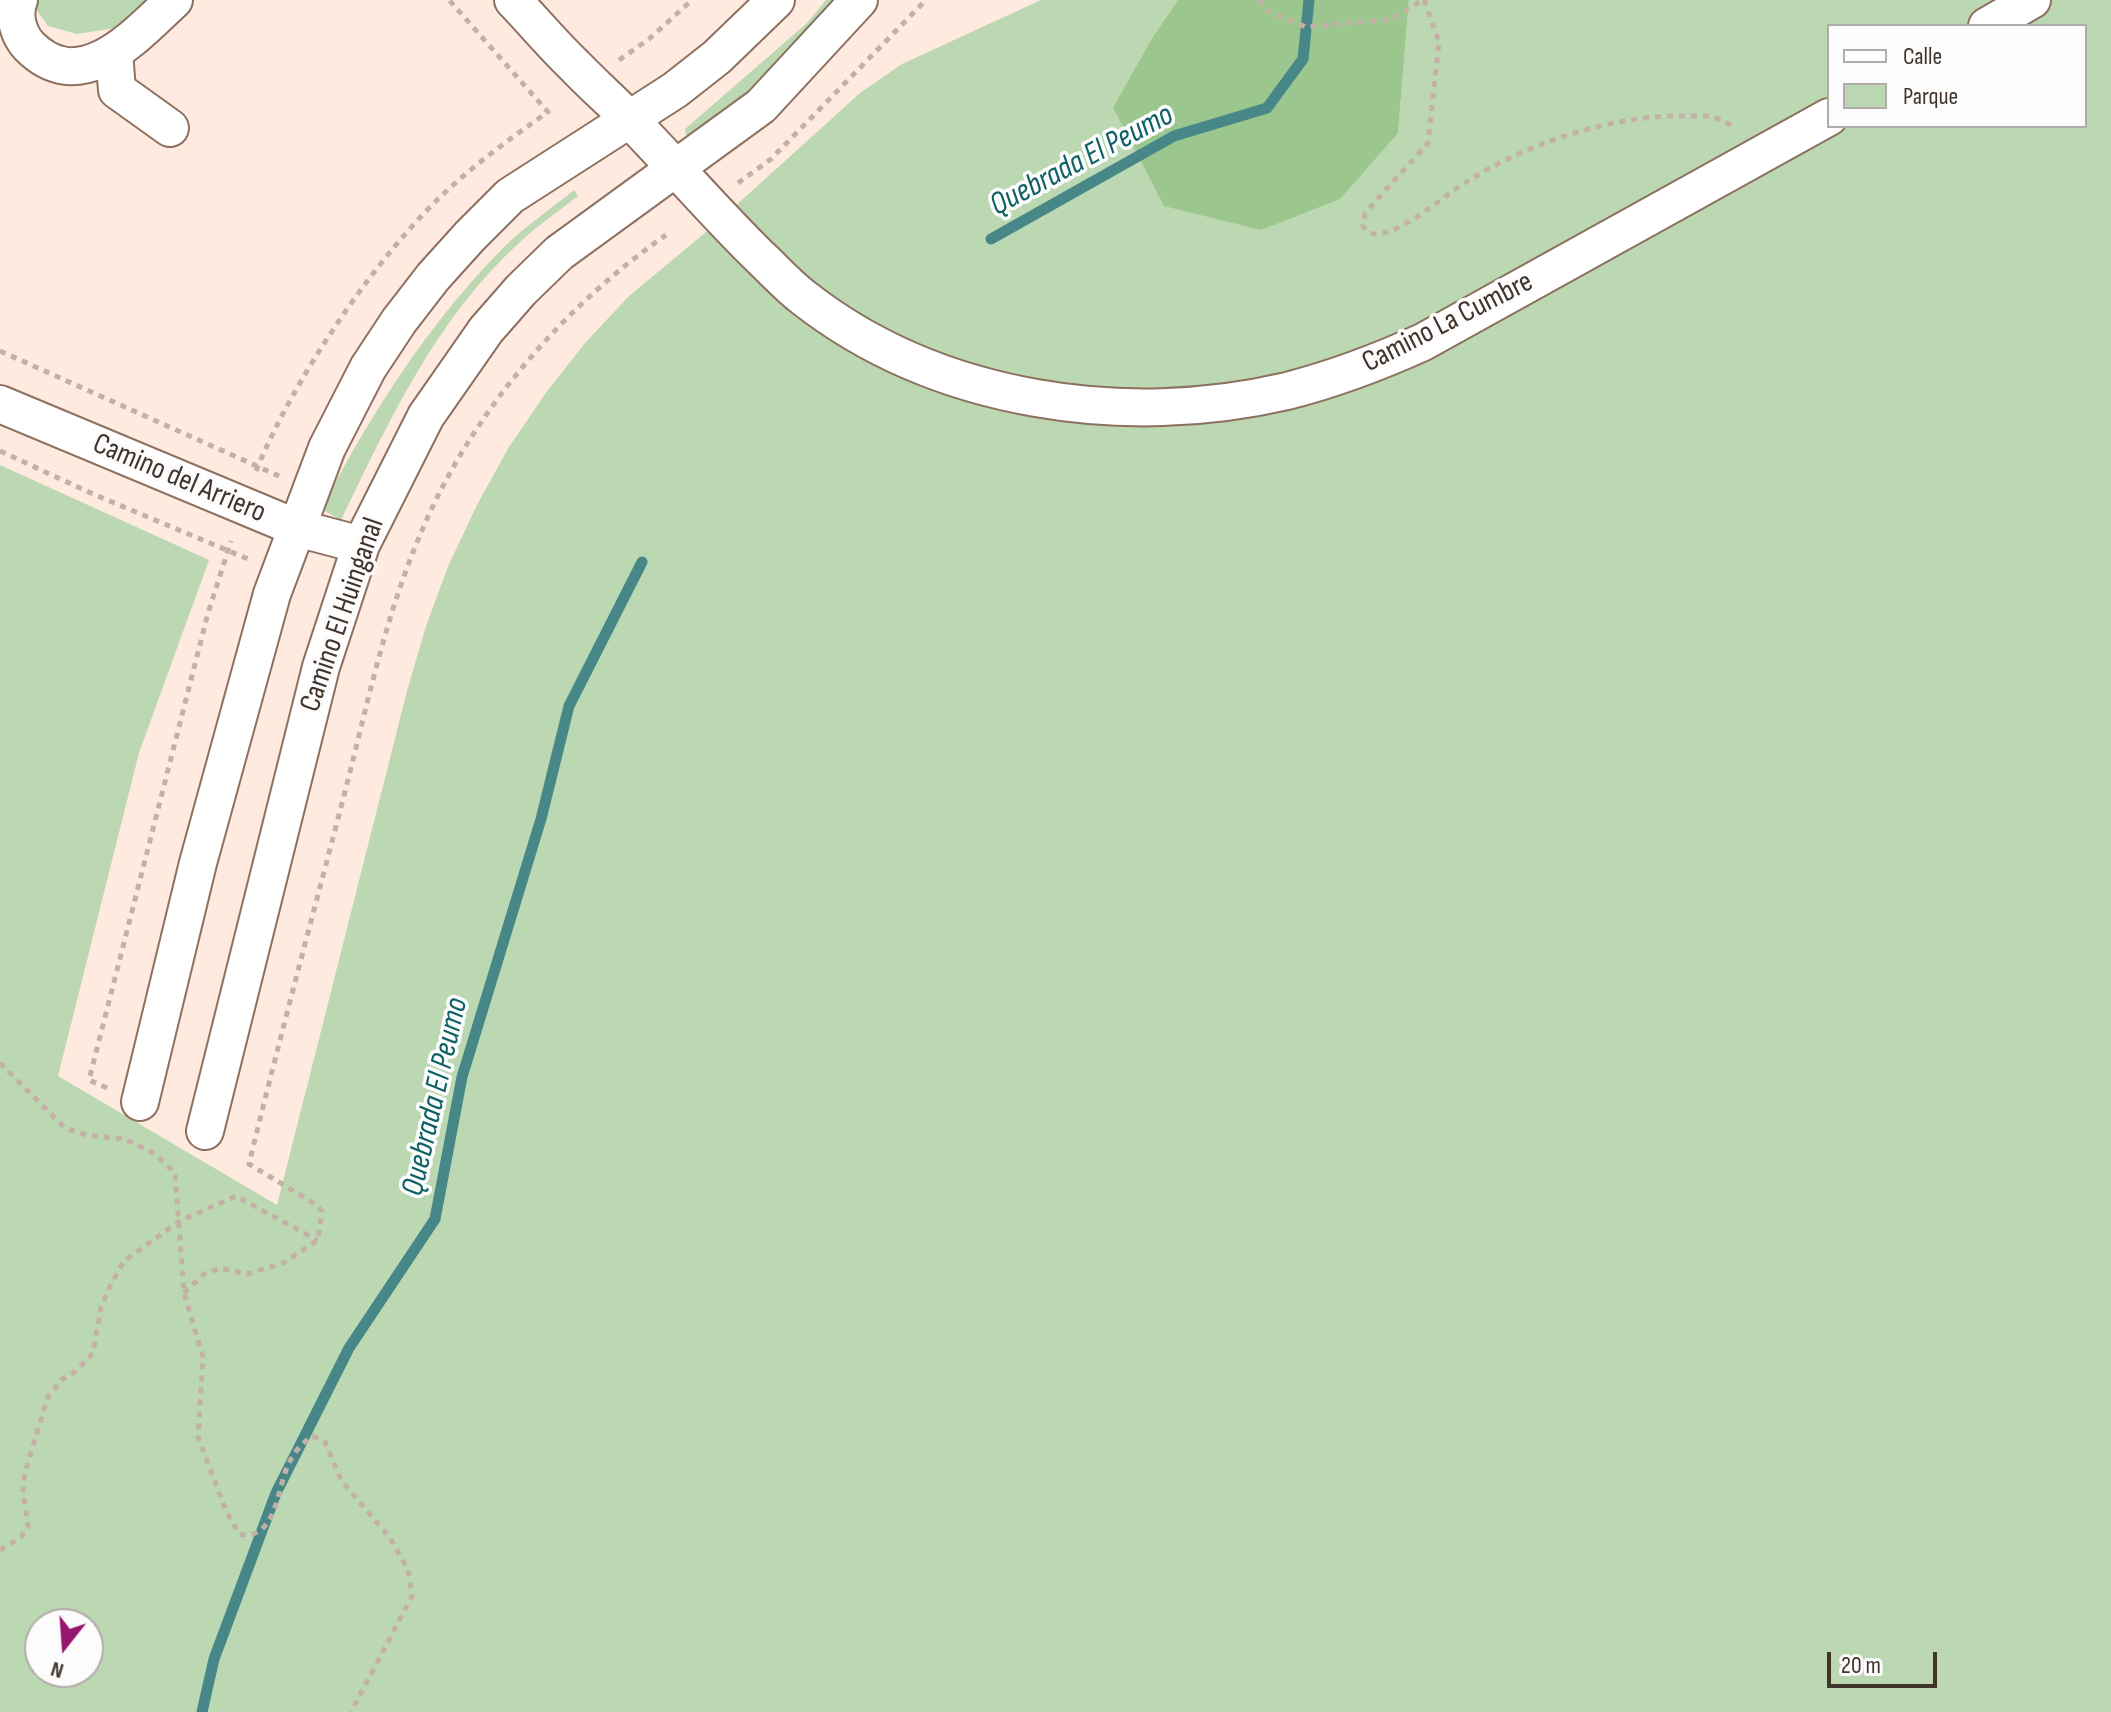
<!DOCTYPE html>
<html>
<head>
<meta charset="utf-8">
<style>
	body { margin:0 }
	#map { position:relative; width:2111px; height:1712px; overflow:hidden; background:#feeade; font-family:"Sofia Sans Condensed",sans-serif }
	canvas { display:block }
	.legend { position:absolute; left:1827px; top:24px; width:260px; height:104px; box-sizing:border-box; background:#fcfcfc; border:2px solid #b1aca9; margin:0; padding:10px 14px; list-style:none; font-size:24px; color:#41342d }
	.legend li { display:flex; align-items:center; gap:16px; height:40px }
	.legend b { width:40px; border:2px solid #b1aca9 }
	.north { position:absolute; left:24px; top:1608px; width:80px; height:80px; box-sizing:border-box; background:#fcfcfc; border:2px solid #b1aca9; border-radius:50%; rotate:197deg; font-size:22px; font-weight:700; line-height:32px; text-align:center; color:#41342d }
	.north::after { content:''; display:block; margin:auto; width:28px; height:36px; background:#98166d; clip-path:polygon(50% 0,100% 100%,50% 72%,0 100%) }
	.scale { position:absolute; left:1827px; top:1652px; width:110px; height:36px; box-sizing:border-box; border:4px solid #41342d; border-top:0; padding-left:10px; font-size:24px; line-height:28px; white-space:nowrap; color:#41342d; -webkit-text-stroke:6px #fcfcfc; paint-order:stroke }
</style>
</head>
<body>
<div id="map">
<canvas width="2111" height="1712"></canvas>
<ul class="legend">
<li><b style="height:10px;background:#fff"></b>Calle</li>
<li><b style="height:22px;background:#bcd8b2"></b>Parque</li>
</ul>
<div class="north">N</div>
<div class="scale">20 m</div>
</div>
<script>
const c = document.querySelector('canvas').getContext('2d');
c.lineJoin = 'round';
function paint(path, color) { c.fillStyle = color; c.fill(path, 'evenodd'); }
function strokePath(path, color, width, dash) { c.strokeStyle = color; c.lineWidth = width; c.lineCap = dash ? 'butt' : 'round'; c.setLineDash(dash || []); c.stroke(path); }
function drawText(font, color, halo, rows, align = 'center') {
  c.font = font + ' "Sofia Sans Condensed",sans-serif'; c.lineWidth = 7; c.setLineDash([]); c.textBaseline = 'middle'; c.strokeStyle = halo; c.fillStyle = color; for (const [text, x, y, turn = 0] of rows) {
    c.save(); c.translate(x, y); c.rotate((+turn || 0) * Math.PI / 180); c.textAlign = isNaN(turn) ? turn : align; if (halo) c.strokeText(text, 0, 0); c.fillText(text, 0, 0); c.restore();
  }
}
paint(new Path2D(`
	M 35,0 L 148,0 L 122,27 L 77,34 L 48,26 L 35,8 Z
	M 826,0 L 837,0 L 770,75 L 687,140 L 685,129 L 807,23 Z
	M 1041,0 L 1178,0 L 1152,38 L 1113,107 L 1398,133 L 1409,0 L 2111,0 L 2111,1712 L 0,1712 L 0,465 L 209,560 L 139,753 L 58,1076 L 277,1205 L 407,691 L 426,626 L 449,564 L 478,503 L 509,447 L 545,394 L 585,343 L 629,296 L 712,227 L 860,93 L 902,64 ZM 1829,26 L 2085,26 L 2085,126 L 1829,126 ZM 40,1624 L 88,1624 L 88,1672 L 40,1672 Z
	M 574,190 L 578,196 C 559,211 538,225 520,242 C 437,317 389,421 341,520 L 321,509 C 373,411 428,323 507,244 C 527,225 552,208 574,190 Z`), '#bcd8b2');
paint(new Path2D(`
	M 1178,0 L 1409,0 L 1398,133 L 1340,199 L 1261,230 L 1164,206 L 1113,107 L 1152,38 Z`), '#9bc68d');
strokePath(new Path2D(`
	M 991,239 L 1174,136 L 1267,108 L 1303,59 L 1309,0
	M 202,1712 L 214,1659 L 276,1493 L 349,1348 L 435,1219 L 462,1077 L 541,819 L 569,706 L 642,562`), '#478788', 11);
const street = new Path2D(`
	M 19,0 C 13,15 18,34 29,46 C 81,99 136,35 174,0
	M 513,0 C 534,22 553,45 575,66 C 593,85 613,102 631,121 C 675,166 715,213 760,257 C 774,270 788,286 804,298 C 937,402 1125,429 1287,391 C 1334,379 1379,362 1423,342 L 1829,117
	M 1987,26 L 2032,0
	M 114,52 L 117,90 L 170,128
	M 0,404 L 297,528 L 361,545
	M 140,1102 L 198,863 L 272,594 L 327,448 L 368,368 L 399,321 L 433,277 L 470,236 L 510,196 L 675,90 L 717,57 L 776,0
	M 205,1131 L 321,667 L 361,545 L 426,416 L 486,330 L 521,290 L 559,253 L 761,106 L 859,0`);
strokePath(street, '#8d705f', 40);
strokePath(new Path2D(`
	M 1259,0 L 1268,11 L 1306,27 L 1389,20 L 1423,0
	M 1424,0 L 1439,42 L 1428,143 L 1365,213 L 1363,226 C 1367,231 1371,235 1379,234 C 1407,230 1443,196 1468,181 C 1529,142 1616,114 1688,116 C 1696,116 1705,115 1713,117 C 1720,119 1728,124 1735,127
	M 619,60 L 649,39 L 692,0
	M 738,183 L 771,159 L 926,0
	M 0,351 L 279,476
	M 0,451 L 93,494 L 248,559
	M 256,471 C 293,380 378,252 452,186 C 482,159 515,135 548,112 L 449,0
	M 0,1063 L 65,1128 L 86,1135 L 125,1139 L 155,1154 L 175,1173 L 184,1293 L 203,1357 L 198,1437 L 226,1511 L 239,1534 C 276,1542 277,1489 288,1465 C 294,1452 302,1443 313,1436 L 325,1442 L 341,1480 L 390,1538 L 408,1570 L 412,1596 L 351,1712
	M 107,1088 L 89,1080 L 208,613 L 231,541
	M 184,1293 L 204,1274 L 220,1268 L 247,1274 L 283,1263 L 318,1240 L 322,1211 L 315,1204 L 249,1164 C 278,1044 310,926 341,807 C 365,716 383,622 420,535 C 470,415 560,309 666,235
	M 0,1550 L 21,1537 L 28,1527 L 23,1490 L 25,1473 L 47,1399 L 61,1380 L 76,1371 L 93,1353 L 101,1307 L 111,1284 L 124,1261 L 180,1221 L 236,1196 L 317,1240`), '#c3b1a7', 5, [6, 6]);
strokePath(street, '#fff', 36);
drawText('30px', '#41342d', '#fcfcfc', [
	["Camino La Cumbre",1448,323,-27],
	["Camino del Arriero",179,479,23],
	["Camino El Huinganal",343,615,-71]
]);
drawText('italic 32px', '#0d6164', '#fcfcfc', [
	["Quebrada El Peumo",1082,161,-28],
	["Quebrada El Peumo",436,1097,-77]
]);
</script>
</body>
</html>
